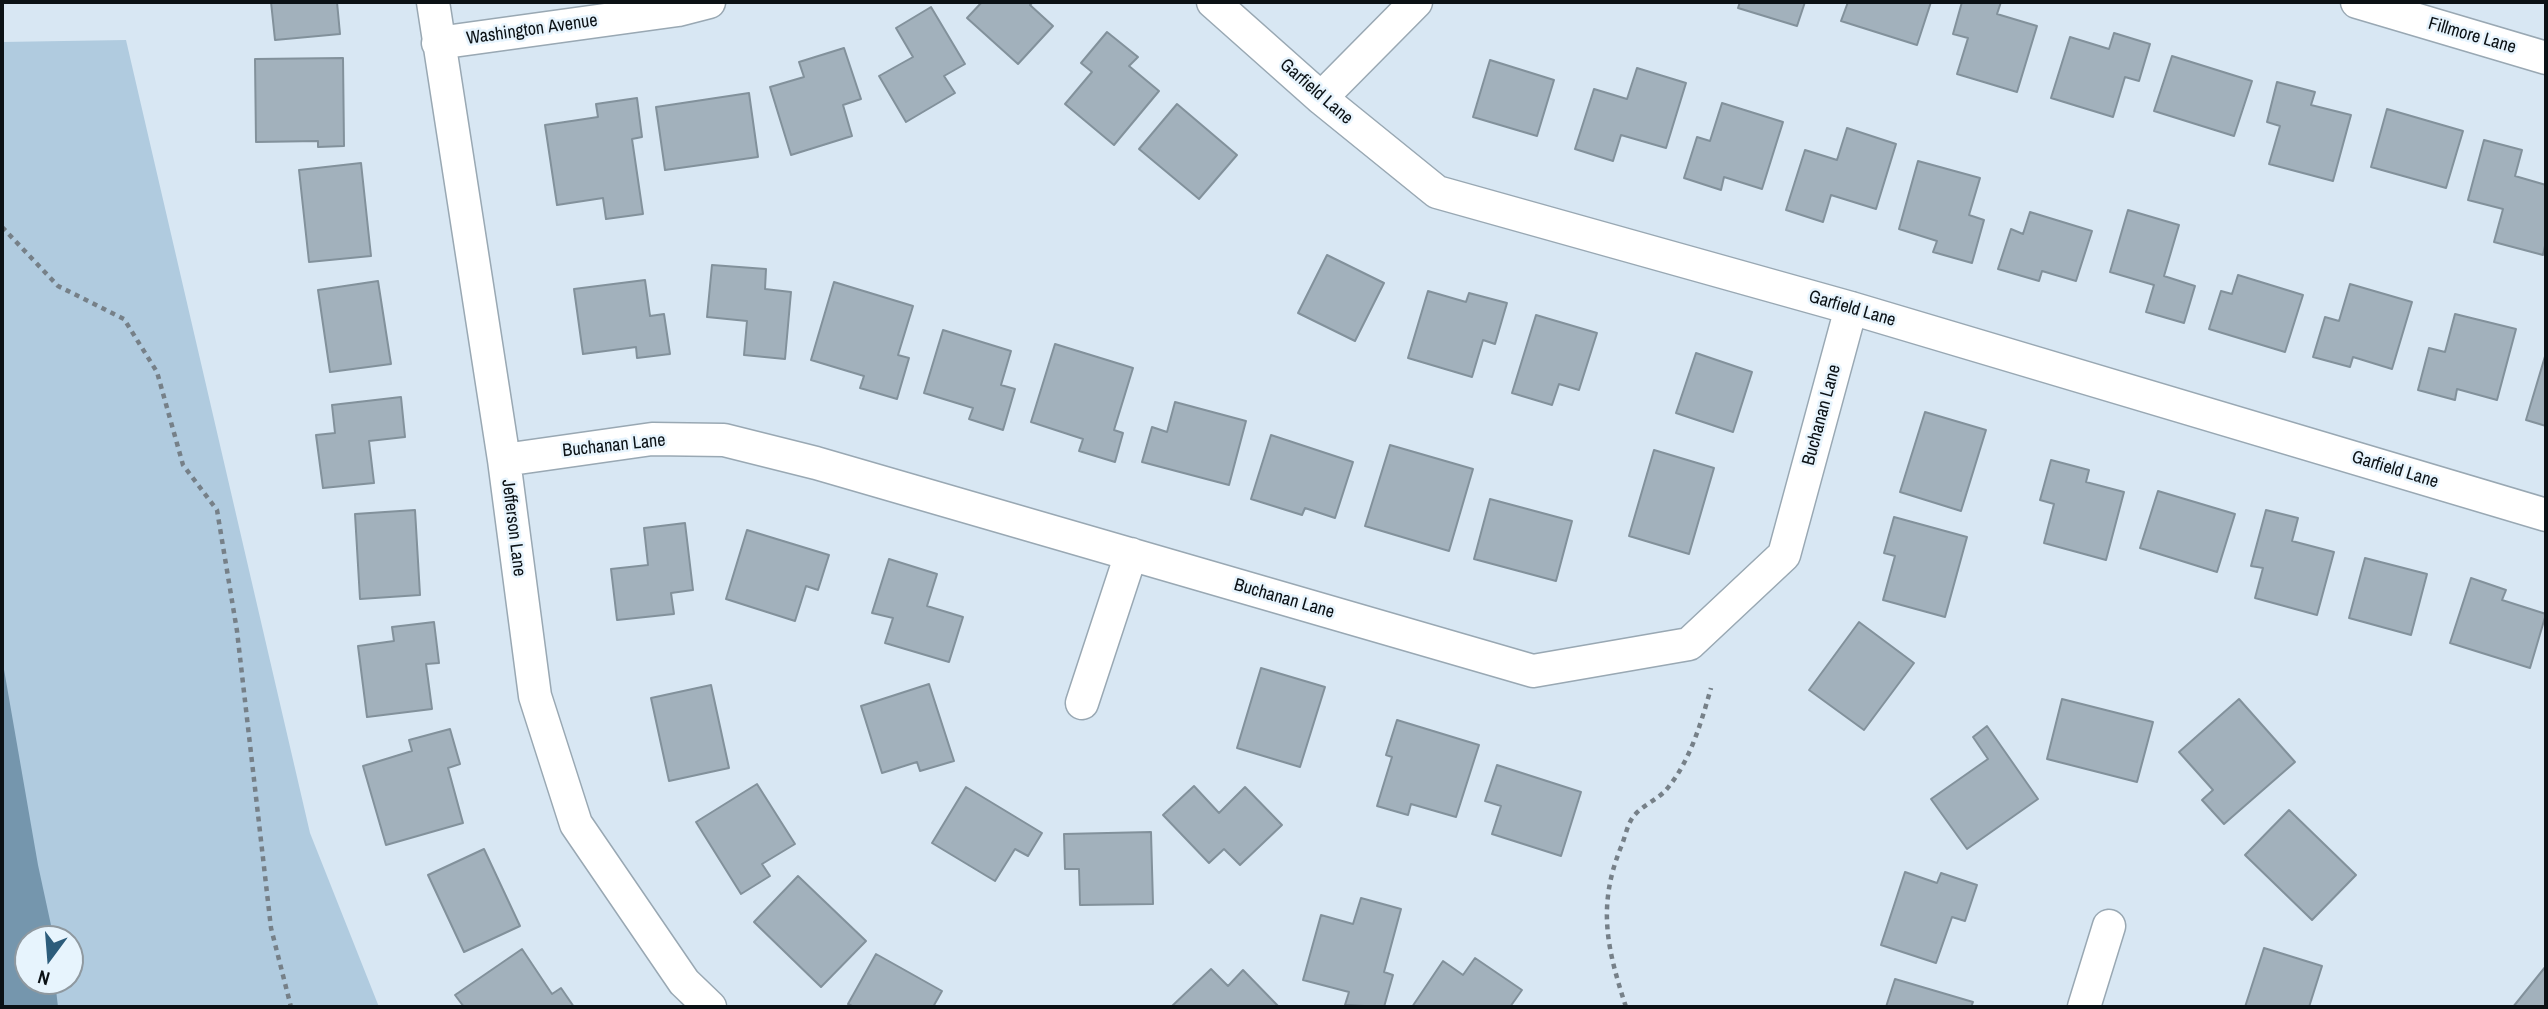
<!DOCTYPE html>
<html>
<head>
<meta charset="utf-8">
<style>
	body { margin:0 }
	#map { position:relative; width:2548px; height:1009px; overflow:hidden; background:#d8e7f3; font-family:"Archivo Narrow",sans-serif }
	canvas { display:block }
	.frame { position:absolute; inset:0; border:4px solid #0b1115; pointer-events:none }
	.north { position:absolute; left:14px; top:925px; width:70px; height:70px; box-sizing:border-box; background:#e7f4fd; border:2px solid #8f99a0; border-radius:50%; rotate:196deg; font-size:19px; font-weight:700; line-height:28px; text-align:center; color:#0b1115 }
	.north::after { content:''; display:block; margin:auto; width:24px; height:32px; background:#2c5c7b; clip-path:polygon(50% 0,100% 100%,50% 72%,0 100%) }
</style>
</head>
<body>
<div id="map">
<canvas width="2548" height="1009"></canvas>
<div class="frame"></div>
<div class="north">N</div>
</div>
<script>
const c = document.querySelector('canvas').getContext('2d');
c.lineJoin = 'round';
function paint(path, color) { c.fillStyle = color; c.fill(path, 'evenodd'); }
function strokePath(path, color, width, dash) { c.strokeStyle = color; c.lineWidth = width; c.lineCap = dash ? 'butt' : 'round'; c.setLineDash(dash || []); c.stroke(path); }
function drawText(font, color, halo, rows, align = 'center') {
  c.font = font + ' "Archivo Narrow",sans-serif'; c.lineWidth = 5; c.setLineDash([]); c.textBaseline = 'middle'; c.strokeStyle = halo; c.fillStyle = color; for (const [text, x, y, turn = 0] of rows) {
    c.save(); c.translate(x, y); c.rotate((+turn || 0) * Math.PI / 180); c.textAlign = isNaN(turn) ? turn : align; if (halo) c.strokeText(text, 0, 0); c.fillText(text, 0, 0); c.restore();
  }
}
paint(new Path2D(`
	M 126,40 L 310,833 L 379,1007 L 2,1007 L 2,42 ZM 28,939 L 70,939 L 70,981 L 28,981 Z`), '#b0cbdf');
paint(new Path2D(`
	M 2,658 L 38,865 L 54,939 L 28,939 L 28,981 L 55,981 L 58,1007 L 2,1007 Z`), '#7596ad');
const building = new Path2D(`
	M 271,2 L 337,2 L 340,34 L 275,40 Z
	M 982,2 L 1033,2 L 1030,5 L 1053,26 L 1018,64 L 967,18 Z
	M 1740,2 L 1805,2 L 1797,26 L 1738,8 Z
	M 1848,2 L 1931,2 L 1917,45 L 1841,21 Z
	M 1962,2 L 2001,2 L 1997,14 L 2037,26 L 2017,92 L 1957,74 L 1968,38 L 1953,34 Z
	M 931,7 L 965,64 L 944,76 L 955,93 L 906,122 L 879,76 L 913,57 L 896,28 Z
	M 1107,32 L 1138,57 L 1129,66 L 1159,91 L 1114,145 L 1065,104 L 1092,72 L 1081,63 Z
	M 2114,33 L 2150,44 L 2139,81 L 2125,77 L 2113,117 L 2051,98 L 2070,37 L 2109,49 Z
	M 844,48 L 861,99 L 843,105 L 852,136 L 791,155 L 770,87 L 804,77 L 799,62 Z
	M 2172,56 L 2252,81 L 2234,136 L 2154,111 Z
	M 343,58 L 344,146 L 318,147 L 318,141 L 256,142 L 255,59 Z
	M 1490,60 L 1554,80 L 1537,136 L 1473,117 Z
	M 1637,68 L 1686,83 L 1666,148 L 1621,135 L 1613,161 L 1575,149 L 1594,89 L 1627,99 Z
	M 2277,82 L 2315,92 L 2311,105 L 2351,115 L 2333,181 L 2269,164 L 2280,126 L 2267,122 Z
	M 749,93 L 758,157 L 665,170 L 656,107 Z
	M 637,98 L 642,137 L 632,139 L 643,214 L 606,219 L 603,198 L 557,205 L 545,125 L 598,117 L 596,104 Z
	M 1722,103 L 1783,122 L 1762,189 L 1724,177 L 1721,190 L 1684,178 L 1697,137 L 1710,141 Z
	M 1177,104 L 1237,155 L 1199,199 L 1139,149 Z
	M 2387,109 L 2463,131 L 2446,188 L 2371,167 Z
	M 1847,128 L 1896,144 L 1876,209 L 1831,195 L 1823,222 L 1786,210 L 1805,150 L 1837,160 Z
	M 2484,140 L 2522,150 L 2515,176 L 2546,185 L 2546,241 L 2543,255 L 2494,242 L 2503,209 L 2468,200 Z
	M 1918,161 L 1980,178 L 1969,215 L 1984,220 L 1972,263 L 1933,252 L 1937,241 L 1899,229 Z
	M 361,163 L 371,256 L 309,262 L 299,170 Z
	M 2128,210 L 2179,225 L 2164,276 L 2195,286 L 2184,323 L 2146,312 L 2154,285 L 2110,272 Z
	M 2030,212 L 2092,231 L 2076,281 L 2042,271 L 2039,281 L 1998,269 L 2011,229 L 2023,234 Z
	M 1327,255 L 1384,283 L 1355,341 L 1298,313 Z
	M 712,265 L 766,269 L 765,289 L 791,292 L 785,359 L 744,355 L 747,321 L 707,317 Z
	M 2238,275 L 2303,295 L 2285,352 L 2209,329 L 2221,291 L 2232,294 Z
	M 645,280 L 650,316 L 664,314 L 670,354 L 637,358 L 636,347 L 583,354 L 574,289 Z
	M 378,281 L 391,364 L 330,372 L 318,290 Z
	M 834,282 L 913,306 L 898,355 L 909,358 L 897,399 L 860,388 L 864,376 L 811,360 Z
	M 2350,284 L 2412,302 L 2392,369 L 2353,357 L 2350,367 L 2313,357 L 2325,317 L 2339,321 Z
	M 1428,291 L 1466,302 L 1469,293 L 1507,303 L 1495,344 L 1483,340 L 1472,377 L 1408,358 Z
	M 2455,314 L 2516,329 L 2497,400 L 2457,389 L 2455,400 L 2418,390 L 2429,348 L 2445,352 Z
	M 1536,315 L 1597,333 L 1579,390 L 1559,384 L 1552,405 L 1512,393 Z
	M 943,330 L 1011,351 L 1001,385 L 1015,389 L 1003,430 L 969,419 L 973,408 L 924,393 Z
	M 1055,344 L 1133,368 L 1114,430 L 1123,433 L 1115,462 L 1079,451 L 1083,439 L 1031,422 Z
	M 1696,353 L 1752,372 L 1733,432 L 1676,413 Z
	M 2546,353 L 2546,426 L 2526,420 Z
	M 401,397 L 405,437 L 369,441 L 374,483 L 323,488 L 316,435 L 335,433 L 332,405 Z
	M 1175,402 L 1246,421 L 1229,485 L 1142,462 L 1152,427 L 1167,432 Z
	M 1925,412 L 1986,430 L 1961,511 L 1900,492 Z
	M 1271,435 L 1353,462 L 1335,518 L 1305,508 L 1302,515 L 1251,499 Z
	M 1390,445 L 1473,469 L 1449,551 L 1365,526 Z
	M 1654,450 L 1714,468 L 1689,554 L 1629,536 Z
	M 2051,460 L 2089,470 L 2086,482 L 2124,492 L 2106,560 L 2044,543 L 2054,504 L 2040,500 Z
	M 2158,491 L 2235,514 L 2217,572 L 2140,548 Z
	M 1490,499 L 1572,521 L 1556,581 L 1474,559 Z
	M 415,510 L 420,595 L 360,599 L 355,514 Z
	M 2266,510 L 2298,518 L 2292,541 L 2334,552 L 2317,615 L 2255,598 L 2263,568 L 2251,566 Z
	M 1894,517 L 1967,537 L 1945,617 L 1883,600 L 1895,556 L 1884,553 Z
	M 685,523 L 693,590 L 671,593 L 674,614 L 617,620 L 611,569 L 648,565 L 644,528 Z
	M 747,530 L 829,555 L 818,590 L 806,586 L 795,621 L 726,599 Z
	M 2365,558 L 2427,574 L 2411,635 L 2349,618 Z
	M 889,559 L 937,574 L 927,606 L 963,617 L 949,662 L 885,643 L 893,618 L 872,613 Z
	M 2471,578 L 2506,590 L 2502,600 L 2546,614 L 2530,668 L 2450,643 Z
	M 434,622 L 439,663 L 426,664 L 432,709 L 367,717 L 358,646 L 394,641 L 392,627 Z
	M 1859,622 L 1914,663 L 1864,730 L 1809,690 Z
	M 1261,668 L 1325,687 L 1300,767 L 1237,748 Z
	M 929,684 L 954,761 L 920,771 L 917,762 L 882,773 L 861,706 Z
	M 711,685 L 729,768 L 669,781 L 651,698 Z
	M 2062,699 L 2153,722 L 2137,782 L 2047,759 Z
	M 2239,699 L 2295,762 L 2224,824 L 2202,800 L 2213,790 L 2179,752 Z
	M 1397,720 L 1479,745 L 1456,817 L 1411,804 L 1408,815 L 1377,806 L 1392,757 L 1386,755 Z
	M 1987,726 L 2038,799 L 1967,849 L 1931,799 L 1988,759 L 1973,737 Z
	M 450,729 L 460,764 L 448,768 L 463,823 L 386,845 L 363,766 L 412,751 L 409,740 Z
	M 1497,765 L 1581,792 L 1561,856 L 1492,834 L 1501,806 L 1485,801 Z
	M 757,784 L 795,844 L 762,864 L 770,876 L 741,894 L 696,822 Z
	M 1194,786 L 1219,813 L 1245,787 L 1282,825 L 1240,865 L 1224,849 L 1209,863 L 1163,815 Z
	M 966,787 L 1042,833 L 1028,856 L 1015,849 L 995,881 L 932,843 Z
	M 2289,810 L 2356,875 L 2312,920 L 2245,855 Z
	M 1151,832 L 1153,904 L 1080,905 L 1079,869 L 1065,869 L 1064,834 Z
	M 484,849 L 520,926 L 464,952 L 428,875 Z
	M 1905,872 L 1937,883 L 1941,873 L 1977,885 L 1965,921 L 1952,917 L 1936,963 L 1881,945 Z
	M 798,876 L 866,941 L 821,987 L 754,922 Z
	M 1361,898 L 1401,909 L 1384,972 L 1393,975 L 1384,1007 L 1345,1005 L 1349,992 L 1303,980 L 1321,915 L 1353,924 Z
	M 2264,948 L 2322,966 L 2309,1007 L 2245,1007 Z
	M 522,949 L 552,994 L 561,988 L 574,1007 L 464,1007 L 455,995 Z
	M 876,954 L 942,991 L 933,1007 L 854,1007 L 848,1004 Z
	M 1475,958 L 1522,990 L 1510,1007 L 1412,1007 L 1443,961 L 1463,975 Z
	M 2546,966 L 2546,1007 L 2513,1007 Z
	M 1211,969 L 1228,986 L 1243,970 L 1279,1007 L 1171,1007 Z
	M 1895,979 L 1973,1002 L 1971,1007 L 1886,1007 Z`);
paint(building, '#a2b1bc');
strokePath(building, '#82919b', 2);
const minor = new Path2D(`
	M 433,2 L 504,460 L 535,696 L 576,824 L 684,982 L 710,1007
	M 1213,2 L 1321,98 L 1437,192 L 1851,308 L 2546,515
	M 2357,2 L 2546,58
	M 438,43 L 678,10 L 709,2
	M 1321,98 L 1416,2
	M 504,460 L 652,439 L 724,440 L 816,463 L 1533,671 L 1689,644 L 1784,555 L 1851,308
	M 1082,703 L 1131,554
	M 2084,1007 L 2109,926`);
strokePath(minor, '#99a8b3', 35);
strokePath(new Path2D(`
	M 2,227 L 58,286 L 124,319 L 157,372 L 183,465 L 217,510 L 237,631 L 271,928 L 291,1007
	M 1626,1007 C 1607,949 1597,906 1621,847 C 1625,838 1627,825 1633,817 C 1641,806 1657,800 1666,790 C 1690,762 1701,723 1711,688`), '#768088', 4.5, [5, 5]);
strokePath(minor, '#fff', 32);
drawText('18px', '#0b1115', '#e7f4fd', [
	["Washington Avenue",532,30,-8],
	["Fillmore Lane",2472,36,16],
	["Garfield Lane",1316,92,41],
	["Garfield Lane",1852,309,16],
	["Buchanan Lane",1822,415,-75],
	["Buchanan Lane",614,446,-6],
	["Garfield Lane",2395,470,17],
	["Jefferson Lane",513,528,83],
	["Buchanan Lane",1284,599,16]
]);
</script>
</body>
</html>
